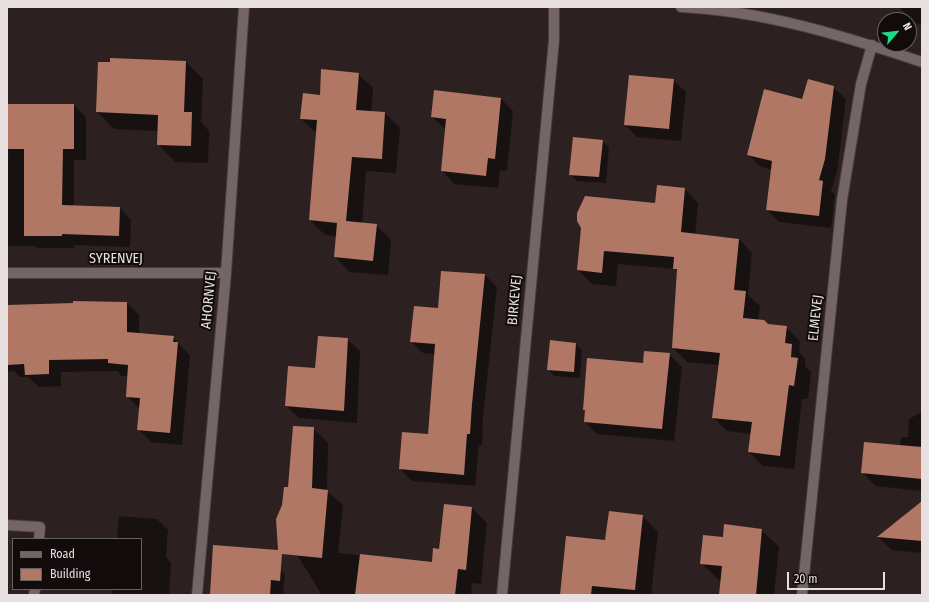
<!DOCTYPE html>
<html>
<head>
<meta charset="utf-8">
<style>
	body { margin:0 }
	#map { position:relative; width:929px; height:602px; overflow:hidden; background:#2c2021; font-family:"Fira Sans Condensed",sans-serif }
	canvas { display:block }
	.frame { position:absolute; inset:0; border:8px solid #e8dfe0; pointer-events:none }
	.legend { position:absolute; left:12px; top:538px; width:130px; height:52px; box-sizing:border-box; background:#110b0c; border:1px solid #676061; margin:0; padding:5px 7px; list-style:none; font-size:12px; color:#e8dfe0 }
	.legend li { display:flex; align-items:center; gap:8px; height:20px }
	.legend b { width:20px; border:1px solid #676061 }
	.north { position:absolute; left:877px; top:12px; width:40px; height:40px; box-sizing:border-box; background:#110b0c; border:1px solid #676061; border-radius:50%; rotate:62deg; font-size:11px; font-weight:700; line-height:16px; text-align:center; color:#e8dfe0 }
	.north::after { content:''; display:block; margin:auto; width:14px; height:18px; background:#1bd988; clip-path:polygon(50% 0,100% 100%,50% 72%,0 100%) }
	.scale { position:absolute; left:787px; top:572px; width:98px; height:18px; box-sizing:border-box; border:2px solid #e8dfe0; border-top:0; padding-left:5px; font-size:12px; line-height:14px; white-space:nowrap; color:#e8dfe0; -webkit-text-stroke:3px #110b0c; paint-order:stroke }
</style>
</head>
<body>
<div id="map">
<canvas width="929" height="602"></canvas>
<div class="frame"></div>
<ul class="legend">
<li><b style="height:5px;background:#746567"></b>Road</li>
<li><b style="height:11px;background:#af7764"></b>Building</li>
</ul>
<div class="north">N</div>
<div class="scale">20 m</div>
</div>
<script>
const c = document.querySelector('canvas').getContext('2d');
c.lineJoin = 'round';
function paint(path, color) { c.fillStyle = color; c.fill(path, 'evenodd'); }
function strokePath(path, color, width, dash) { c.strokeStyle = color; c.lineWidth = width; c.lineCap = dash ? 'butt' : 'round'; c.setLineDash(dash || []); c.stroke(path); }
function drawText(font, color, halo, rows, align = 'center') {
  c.font = font + ' "Fira Sans Condensed",sans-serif'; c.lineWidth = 4; c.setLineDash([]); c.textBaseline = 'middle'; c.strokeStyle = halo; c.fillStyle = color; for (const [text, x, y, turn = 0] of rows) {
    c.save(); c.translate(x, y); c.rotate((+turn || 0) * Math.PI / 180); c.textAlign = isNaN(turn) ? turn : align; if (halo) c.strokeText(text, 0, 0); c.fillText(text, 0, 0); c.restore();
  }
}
paint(new Path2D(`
	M 899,7 L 922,7 L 922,25 L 915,23 Z
	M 186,62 L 203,79 L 201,122 L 209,131 L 208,163 L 175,162 L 158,144 L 158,131 L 114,129 L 97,112 Z
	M 358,74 L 373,88 L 371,112 L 385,113 L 400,128 L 396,173 L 366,171 L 362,224 L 376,225 L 391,240 L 388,275 L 350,272 L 335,257 L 337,236 L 325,235 L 310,220 L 316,133 L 301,119 L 320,96 Z
	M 673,80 L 686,92 L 681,141 L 637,137 L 625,124 Z
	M 833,87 L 846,99 L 837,172 L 831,191 L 835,194 L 831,228 L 779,222 L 767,210 L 772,170 L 760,166 L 748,154 L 803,100 Z
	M 435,92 L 501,99 L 513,111 L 507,171 L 500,170 L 498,188 L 454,184 L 442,171 L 446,130 L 432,117 Z
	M 9,105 L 74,105 L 86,117 L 86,160 L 74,160 L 74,206 L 120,208 L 131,220 L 130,247 L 74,245 L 74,248 L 37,248 L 35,246 L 7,246 Z
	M 602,141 L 609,147 L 606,183 L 577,181 L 570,174 Z
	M 685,189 L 698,203 L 695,235 L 739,239 L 752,253 L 748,295 L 760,306 L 758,321 L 768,325 L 786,327 L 800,341 L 799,352 L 805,359 L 805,366 L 811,372 L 808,399 L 802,399 L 794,469 L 763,466 L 749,452 L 751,434 L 727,431 L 713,417 L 719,365 L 687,362 L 673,348 L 678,272 L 675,269 L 618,264 L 616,286 L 592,284 L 578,270 L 582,228 L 656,204 Z
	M 485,275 L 497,287 L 483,416 L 482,445 L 479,445 L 475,486 L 412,481 L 400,469 L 429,435 L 435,354 L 423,353 L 411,341 L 439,309 Z
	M 127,303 L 139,315 L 139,334 L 173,337 L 190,356 L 182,445 L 151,442 L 138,429 L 140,409 L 127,396 L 129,376 L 121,376 L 117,371 L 61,372 L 61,386 L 39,387 L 28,377 L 20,377 L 14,371 L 7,372 L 7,306 Z
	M 347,339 L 360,351 L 357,423 L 299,418 L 286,406 L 316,369 Z
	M 576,344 L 582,350 L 580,378 L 554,376 L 548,369 Z
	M 669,354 L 682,367 L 674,441 L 597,434 L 585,422 L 586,411 L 584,409 L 644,364 Z
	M 922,412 L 922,491 L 876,486 L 862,472 L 900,446 L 901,437 L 908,437 L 909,419 Z
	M 313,428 L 328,443 L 327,491 L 343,505 L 338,553 L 432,563 L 440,550 L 472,508 L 487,523 L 481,584 L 472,583 L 471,595 L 322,595 L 276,521 Z
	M 922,502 L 922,553 L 892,550 L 878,537 Z
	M 119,516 L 157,519 L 168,530 L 166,557 L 171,563 L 169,595 L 112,594 L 113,589 L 141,589 L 141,539 L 117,539 Z
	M 642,516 L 658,532 L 651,595 L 561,595 L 606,541 Z
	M 761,530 L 779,547 L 774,595 L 720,595 L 721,581 L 719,580 L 701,563 L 724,538 Z
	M 272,561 L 285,574 L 283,595 L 231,595 L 231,583 Z`), '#0007');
paint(new Path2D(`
	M 110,58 L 186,61 L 184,112 L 192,112 L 191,146 L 157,145 L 158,115 L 96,112 L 98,62 L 110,62 Z
	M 321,69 L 359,73 L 356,110 L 385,112 L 382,159 L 352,157 L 346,221 L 377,224 L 373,261 L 334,257 L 337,223 L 309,220 L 317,120 L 300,119 L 303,93 L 320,95 Z
	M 629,75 L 674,79 L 669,129 L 624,125 Z
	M 808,79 L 834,86 L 825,159 L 819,180 L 823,181 L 819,216 L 766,210 L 772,161 L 747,155 L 764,89 L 802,99 Z
	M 434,90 L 501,98 L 495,159 L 488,158 L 486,176 L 441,171 L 446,119 L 431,117 Z
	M 8,104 L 74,104 L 74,149 L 63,149 L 62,205 L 120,207 L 119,236 L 62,234 L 62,236 L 24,236 L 24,149 L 8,149 Z
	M 573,137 L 603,140 L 599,177 L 569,175 Z
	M 657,185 L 685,188 L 681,232 L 739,239 L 734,290 L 746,291 L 743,318 L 764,320 L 768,324 L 787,326 L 785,343 L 792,344 L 791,357 L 798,358 L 794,386 L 789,385 L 780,456 L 748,452 L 752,422 L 712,418 L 720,353 L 672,348 L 677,269 L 673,269 L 674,257 L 604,251 L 602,273 L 577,270 L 581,228 L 577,221 L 577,213 L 585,196 L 655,203 Z
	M 441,271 L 485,274 L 472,404 L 470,434 L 467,434 L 464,475 L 399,469 L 402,432 L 428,434 L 435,344 L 410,342 L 414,306 L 438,308 Z
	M 73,301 L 127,302 L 127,332 L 174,336 L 173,342 L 178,342 L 170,433 L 137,430 L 140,398 L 126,397 L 128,365 L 108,363 L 108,359 L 49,360 L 49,374 L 25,375 L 24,364 L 7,365 L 7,305 L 73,303 Z
	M 318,336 L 348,338 L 344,411 L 285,406 L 288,366 L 315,368 Z
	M 550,340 L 576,343 L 574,372 L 547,370 Z
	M 644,351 L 670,353 L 662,429 L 584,422 L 585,410 L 583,410 L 587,358 L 643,363 Z
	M 293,426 L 314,427 L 312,488 L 328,490 L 322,558 L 282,554 L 280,581 L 271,580 L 270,595 L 210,594 L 213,545 L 278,550 L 276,519 L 282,505 L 284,487 L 288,487 Z
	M 864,442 L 922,447 L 922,479 L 861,473 Z
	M 922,501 L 922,541 L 877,537 Z
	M 444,504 L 472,507 L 466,570 L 458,569 L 455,595 L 355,595 L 360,554 L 432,562 L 433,548 L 439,549 Z
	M 609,511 L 643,515 L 635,590 L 592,586 L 591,595 L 560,595 L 566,536 L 605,540 Z
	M 724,524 L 762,529 L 756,595 L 719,595 L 722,566 L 700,564 L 703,535 L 723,537 Z`), '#af7764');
const minor = new Path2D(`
	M 681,7 C 764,11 844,36 922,62
	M 7,273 L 226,273
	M 7,525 L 40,527 L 39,539
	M 34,595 L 35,589
	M 197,595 L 226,273 L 244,7
	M 502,595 L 554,40 L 554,7
	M 802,595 L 842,200 L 861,84 L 872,45`);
strokePath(minor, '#473d3e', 12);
strokePath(minor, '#746567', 10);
drawText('14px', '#e8dfe0', '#110b0c', [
	["SYRENVEJ",116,259],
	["AHORNVEJ",209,300,-85],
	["BIRKEVEJ",515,300,-85],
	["ELMEVEJ",816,318,-84]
]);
</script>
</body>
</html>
